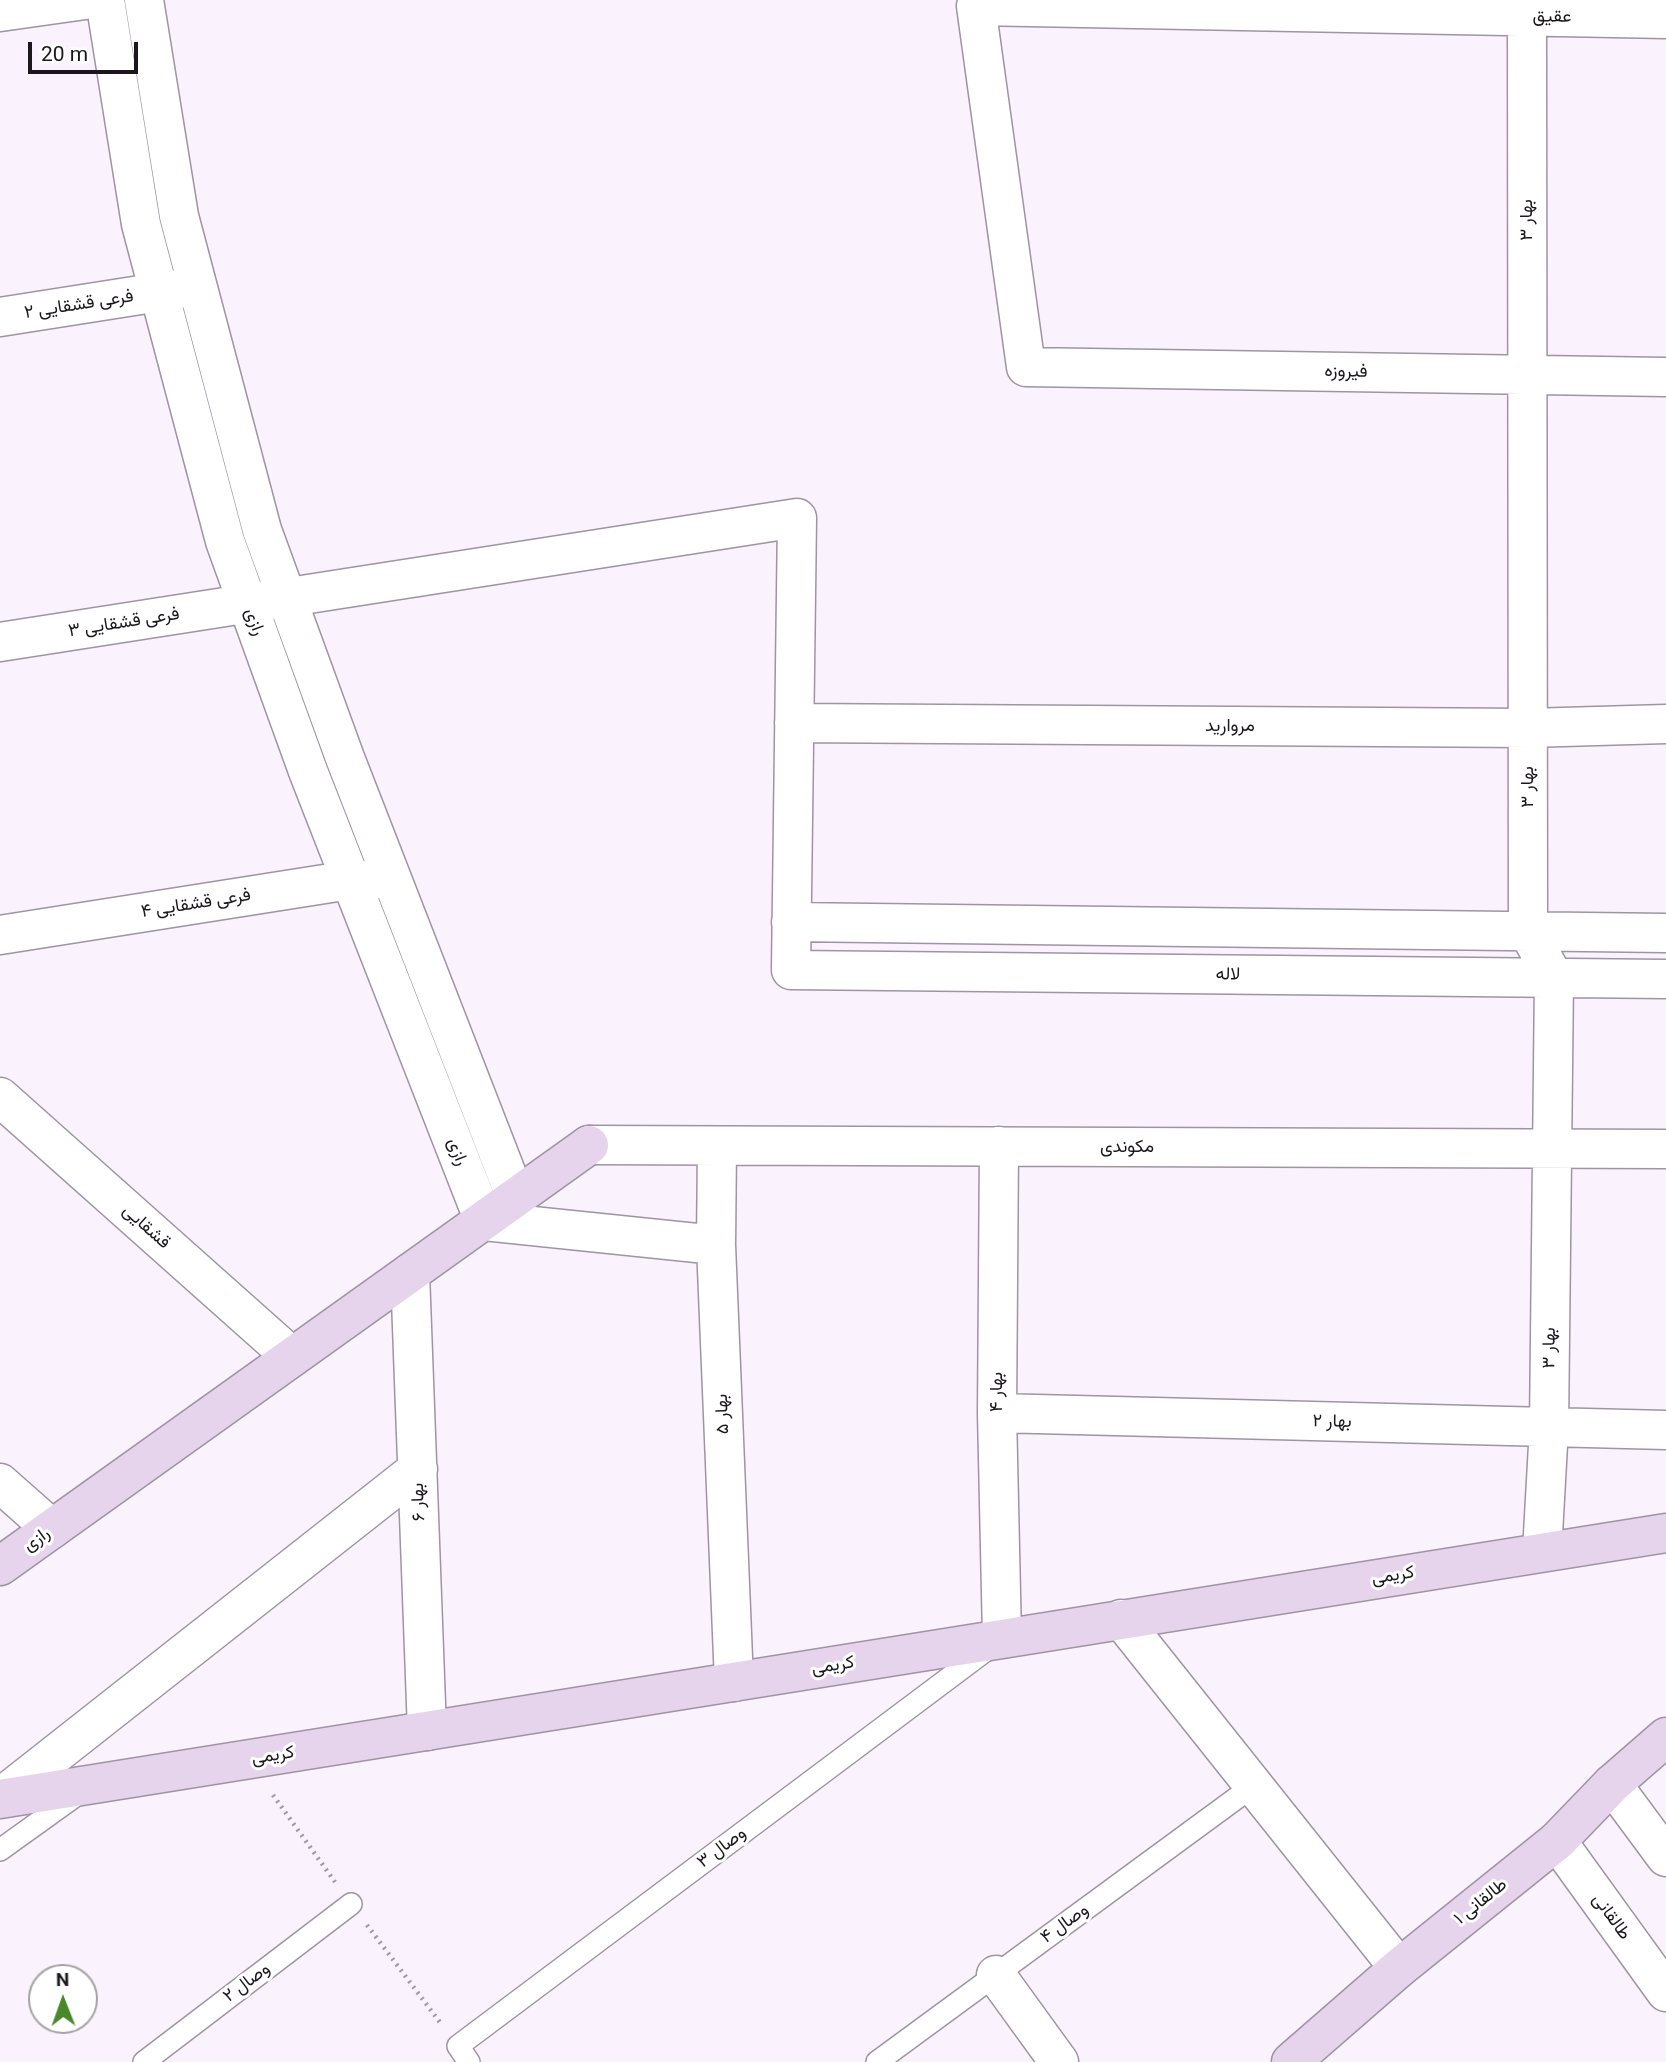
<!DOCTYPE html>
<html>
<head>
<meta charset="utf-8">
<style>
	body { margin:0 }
	#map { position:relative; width:1666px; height:2062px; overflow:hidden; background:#faf2fd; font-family:Roboto,sans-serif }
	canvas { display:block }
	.north { position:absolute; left:28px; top:1964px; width:70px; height:70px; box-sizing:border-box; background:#fff; border:2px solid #a4a2a5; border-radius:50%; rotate:359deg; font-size:19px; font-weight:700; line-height:28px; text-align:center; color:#1b171d }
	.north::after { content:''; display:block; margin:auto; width:24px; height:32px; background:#48882a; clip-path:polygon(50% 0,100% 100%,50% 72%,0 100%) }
	.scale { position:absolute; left:28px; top:42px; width:110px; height:32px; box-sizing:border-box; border:4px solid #1b171d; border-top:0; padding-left:9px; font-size:21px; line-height:24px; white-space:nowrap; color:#1b171d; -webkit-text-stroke:5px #fff; paint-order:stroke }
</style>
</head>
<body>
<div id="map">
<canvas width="1666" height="2062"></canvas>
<div class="north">N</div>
<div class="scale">20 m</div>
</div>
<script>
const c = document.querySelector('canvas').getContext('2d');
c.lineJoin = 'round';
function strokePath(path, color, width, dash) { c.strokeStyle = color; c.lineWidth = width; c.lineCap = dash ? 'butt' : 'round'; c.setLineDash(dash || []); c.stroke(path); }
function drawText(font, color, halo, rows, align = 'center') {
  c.font = font + ' Roboto,Vazirmatn,sans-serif'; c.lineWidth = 6; c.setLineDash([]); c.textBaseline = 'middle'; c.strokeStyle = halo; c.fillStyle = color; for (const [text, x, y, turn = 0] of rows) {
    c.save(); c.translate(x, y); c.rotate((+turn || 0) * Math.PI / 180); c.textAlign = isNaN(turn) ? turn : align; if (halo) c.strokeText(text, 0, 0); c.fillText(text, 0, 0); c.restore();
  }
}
const lane = new Path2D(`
	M 0,1850 L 78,1794
	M 144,2062 L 351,1904
	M 469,2062 L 458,2046 L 989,1648
	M 877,2062 L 1253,1786`);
const street = new Path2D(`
	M 105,0 L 141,224 L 225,541 L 308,771 L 484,1221 L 716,1245
	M 144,0 L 179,216 L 262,530 L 345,758 L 516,1198
	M 0,12 L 85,0
	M 1527,17 L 1528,931 L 1554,978 L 1549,1427 L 1542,1552
	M 1666,19 L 976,6 L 1026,367 L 1666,377
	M 0,317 L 185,288
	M 0,642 L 797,518 L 791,970 L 1666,979
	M 794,723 L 1528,728 L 1666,724
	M 791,922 L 1666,933
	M 0,935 L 350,880 L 373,880
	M 0,1097 L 292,1357
	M 589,1145 L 1666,1149
	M 717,1146 L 716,1245 L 734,1682
	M 999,1146 L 997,1413 L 1002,1638
	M 410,1273 L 427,1731
	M 997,1413 L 1666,1430
	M 0,1483 L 52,1529
	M 1121,1619 L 1399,1968
	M 1612,1784 L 1666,1857
	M 0,1798 L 418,1469
	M 1557,1841 L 1666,1992
	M 996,1975 L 1059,2062`);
const secondary = new Path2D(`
	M 0,1566 L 589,1145
	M 0,1799 L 1666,1533
	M 1291,2062 L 1399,1968 L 1557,1841 L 1612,1784 L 1666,1737`);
strokePath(lane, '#9f93a4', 24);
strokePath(street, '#9f93a4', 41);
strokePath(secondary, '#9f93a4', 41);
strokePath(new Path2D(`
	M 273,1795 L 335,1882
	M 367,1925 L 442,2025`), '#a099a2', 4.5, [2, 5]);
strokePath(lane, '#fff', 21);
strokePath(street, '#fff', 38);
strokePath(secondary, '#e6d3ec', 38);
drawText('18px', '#1b171d', '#fff', [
	["عقیق",1552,17,1],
	["بهار ۳",1527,220,-90],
	["فرعی قشقایی ۲",79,305,-9],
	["فیروزه",1346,372,1],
	["رازی",254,622,70],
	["فرعی قشقایی ۳",124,623,-9],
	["مروارید",1230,726],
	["بهار ۳",1528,787,-90],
	["فرعی قشقایی ۴",196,904,-9],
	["لاله",1228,975,1],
	["مکوندی",1127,1147],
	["رازی",457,1152,69],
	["قشقایی",146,1227,42],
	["بهار ۳",1550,1348,-89],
	["بهار ۴",997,1392,-90],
	["بهار ۵",723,1414,-92],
	["بهار ۲",1332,1422,1],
	["بهار ۶",419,1502,-92],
	["رازی",37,1540,-36],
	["کریمی",1393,1576,-9],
	["کریمی",833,1666,-9],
	["کریمی",273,1756,-9],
	["وصال ۳",722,1848,-37],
	["طالقانی ۱",1481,1902,-39],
	["طالقانی",1611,1917,54],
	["وصال ۴",1065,1924,-36],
	["وصال ۲",247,1983,-37]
]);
</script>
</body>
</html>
